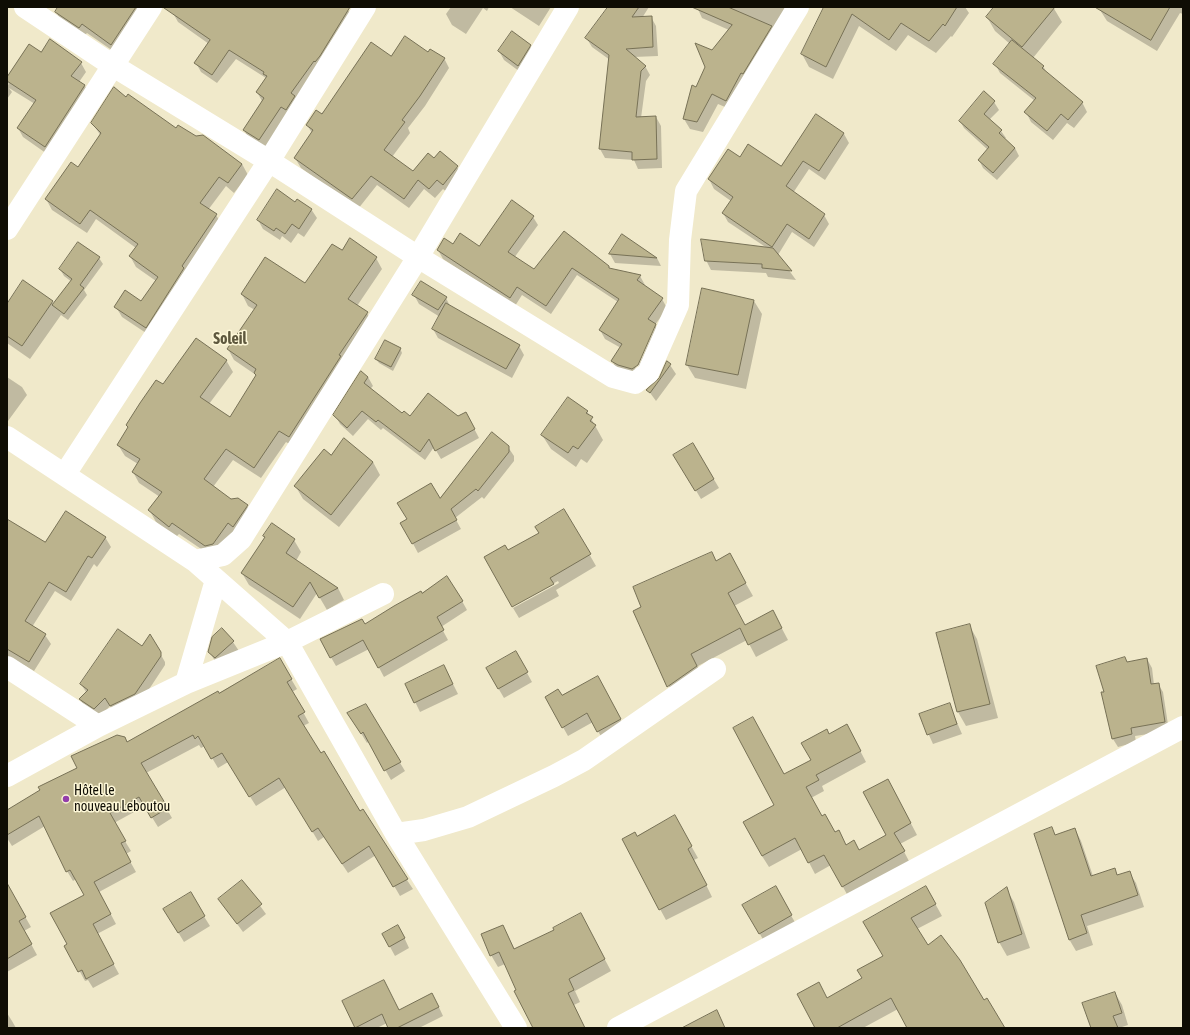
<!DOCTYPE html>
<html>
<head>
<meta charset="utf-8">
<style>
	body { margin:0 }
	#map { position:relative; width:1190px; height:1035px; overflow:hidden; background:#f0e9ca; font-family:"Asap Condensed",sans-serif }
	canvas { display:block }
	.frame { position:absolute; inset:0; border:8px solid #0f0d04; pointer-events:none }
</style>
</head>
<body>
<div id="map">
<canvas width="1190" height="1035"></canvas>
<div class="frame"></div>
</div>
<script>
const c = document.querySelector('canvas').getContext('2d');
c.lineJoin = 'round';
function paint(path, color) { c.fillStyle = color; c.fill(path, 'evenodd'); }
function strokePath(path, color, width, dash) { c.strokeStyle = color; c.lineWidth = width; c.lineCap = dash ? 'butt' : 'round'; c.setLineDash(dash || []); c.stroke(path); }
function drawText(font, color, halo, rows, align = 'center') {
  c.font = font + ' "Asap Condensed",sans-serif'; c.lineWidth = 3; c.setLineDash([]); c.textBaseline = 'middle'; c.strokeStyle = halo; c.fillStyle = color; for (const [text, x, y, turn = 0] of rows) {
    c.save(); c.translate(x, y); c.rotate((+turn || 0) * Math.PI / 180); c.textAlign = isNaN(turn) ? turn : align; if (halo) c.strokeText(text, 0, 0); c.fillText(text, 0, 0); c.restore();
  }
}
paint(new Path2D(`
	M 59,7 L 149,7 L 116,53 L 87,33 L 84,36 L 61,21 L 56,12 Z
	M 178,7 L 343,7 L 348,10 L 353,19 L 264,149 L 249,139 L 244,130 L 262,101 L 257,92 L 266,78 L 236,59 L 217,83 L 201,72 L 196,63 L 209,44 L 178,22 L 173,13 Z
	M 451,7 L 489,7 L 487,11 L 483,8 L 466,34 L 452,25 L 446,14 Z
	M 510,7 L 551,7 L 539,26 Z
	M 609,7 L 649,7 L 642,18 L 651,17 L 656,26 L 658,56 L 634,57 L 645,66 L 650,75 L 646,81 L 641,118 L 656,117 L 661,126 L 662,168 L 638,169 L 634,160 L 605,158 L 600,149 L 610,60 L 592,47 L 587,39 Z
	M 697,7 L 729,8 L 729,7 L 799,7 L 732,110 L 718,104 L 703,132 L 690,129 L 684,119 L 713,51 L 729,30 L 702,18 Z
	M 825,7 L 965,7 L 969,13 L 952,37 L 951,36 L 936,53 L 908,35 L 896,51 L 859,26 L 833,79 L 809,67 L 802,54 Z
	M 995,7 L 1053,7 L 1062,22 L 1033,58 L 1043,66 L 1048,75 L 1082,102 L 1087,112 L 1074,128 L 1067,123 L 1053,140 L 1031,122 L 1026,112 L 1035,101 L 1000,73 L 995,64 L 1010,44 L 995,31 L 987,17 Z
	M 1102,7 L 1183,7 L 1183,14 L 1180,13 L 1157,51 L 1107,21 L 1100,10 Z
	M 530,46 L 535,55 L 523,74 L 504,60 L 499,51 Z
	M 41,53 L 81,63 L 86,72 L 79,82 L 85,86 L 90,95 L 50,156 L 23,137 L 18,128 L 35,104 L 9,88 L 12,92 L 7,99 L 7,83 L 9,85 L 7,79 Z
	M 428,54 L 444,58 L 449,68 L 425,106 L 408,128 L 410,133 L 392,157 L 413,172 L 434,159 L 457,167 L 463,176 L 449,194 L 443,189 L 435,198 L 424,189 L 409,208 L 377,185 L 358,209 L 301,168 L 295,158 L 312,133 L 307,125 L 391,57 Z
	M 984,93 L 994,102 L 999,110 L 989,120 L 1001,131 L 1006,138 L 1004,139 L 1015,148 L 1019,156 L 997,180 L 983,168 L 979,160 L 988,150 L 964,128 L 960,121 Z
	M 126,98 L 176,129 L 242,164 L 248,175 L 234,193 L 226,186 L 208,210 L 216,215 L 222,225 L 152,337 L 122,317 L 116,307 L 141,302 L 156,281 L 136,267 L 130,256 L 136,248 L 96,219 L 87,233 L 52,210 L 46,199 L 78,169 L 101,136 L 92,123 Z
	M 816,116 L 844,134 L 849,143 L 825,180 L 809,169 L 793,193 L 824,215 L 829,224 L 814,247 L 792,232 L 778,255 L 796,280 L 768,277 L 766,273 L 711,270 L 706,260 L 767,248 L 728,222 L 723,213 L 731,201 L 714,189 L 709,179 L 740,158 L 781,168 Z
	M 295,203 L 311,209 L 317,218 L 304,237 L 298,233 L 291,243 L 282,236 L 280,240 L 263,229 L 258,220 Z
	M 533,217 L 538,225 L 514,258 L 534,271 L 564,232 L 610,270 L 640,276 L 645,285 L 644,286 L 662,299 L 667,308 L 655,325 L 660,333 L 642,374 L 617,369 L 612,361 L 621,348 L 605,339 L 600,330 L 618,302 L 577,275 L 551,314 L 522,295 L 515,306 L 443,259 L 438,250 L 454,245 L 480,247 ZM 653,328 L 655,328 L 637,370 L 635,369 Z
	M 623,236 L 657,258 L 661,266 L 615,263 L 610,254 Z
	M 342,251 L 376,258 L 382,269 L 357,306 L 367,313 L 373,324 L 296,448 L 286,442 L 261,478 L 233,460 L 213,487 L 230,500 L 247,506 L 253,517 L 213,557 L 179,534 L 176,537 L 156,522 L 150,511 L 160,497 L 139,483 L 133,472 L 138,464 L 125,456 L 118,445 L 163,386 L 226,360 L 233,372 L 209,404 L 231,418 L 256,375 L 234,360 L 228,349 L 255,310 L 248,306 L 242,294 L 305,285 Z
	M 99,258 L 103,264 L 84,290 L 87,295 L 68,320 L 61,315 L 30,359 L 7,343 L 7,306 L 52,302 L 54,305 L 72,282 L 64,276 L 60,269 Z
	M 414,295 L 446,298 L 451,308 L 519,346 L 524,355 L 512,378 L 438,338 L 433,329 L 440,317 L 419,304 Z
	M 754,301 L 762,314 L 746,389 L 695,378 L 687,365 Z
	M 400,348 L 402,353 L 393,371 L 379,363 L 376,359 Z
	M 670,365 L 676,374 L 656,401 L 648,390 L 660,379 Z
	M 7,377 L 22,387 L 27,395 L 8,421 Z
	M 368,377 L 373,386 L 370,389 L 403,414 L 411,418 L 458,418 L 466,413 L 479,438 L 441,459 L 434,447 L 425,460 L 383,428 L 381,430 L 368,419 L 353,436 L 340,424 L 335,415 Z
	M 587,411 L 603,440 L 587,463 L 581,459 L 576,467 L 551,449 L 542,435 Z
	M 693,444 L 719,488 L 701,499 L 675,455 Z
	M 508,447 L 514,456 L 514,461 L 484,499 L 482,497 L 455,518 L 461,529 L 418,553 L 402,523 L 440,499 Z
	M 332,456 L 373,462 L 380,475 L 339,527 L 303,499 L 296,487 Z
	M 564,510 L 596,566 L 556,590 L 559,596 L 519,618 L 513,608 L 559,583 L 558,581 L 512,606 L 507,551 L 540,533 Z
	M 7,520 L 45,544 L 105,537 L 111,547 L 97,567 L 94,564 L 71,601 L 55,591 L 32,627 L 45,635 L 51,644 L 34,671 L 24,665 L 7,665 Z
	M 264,536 L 294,540 L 301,552 L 296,561 L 338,588 L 344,600 L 327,610 L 317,593 L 300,619 L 249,585 L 242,573 L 265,538 Z
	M 729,554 L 753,596 L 734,606 L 745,626 L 779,623 L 788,640 L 756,657 L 747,640 L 698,666 L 703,679 L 675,699 L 634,611 Z
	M 462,601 L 467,610 L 441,627 L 448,640 L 384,677 L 369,649 L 336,666 L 321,640 Z
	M 969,625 L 977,639 L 998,718 L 966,726 L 958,712 L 937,634 Z
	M 222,629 L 233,642 L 239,651 L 215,661 L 209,651 Z
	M 150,636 L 165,662 L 165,665 L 140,703 L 116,715 L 110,706 L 100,717 L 85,708 L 80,699 L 86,692 L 81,684 L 143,647 Z
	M 516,653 L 532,682 L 504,698 L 487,669 Z
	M 1147,659 L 1152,668 L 1154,685 L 1158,684 L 1163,692 L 1169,731 L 1135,736 L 1136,742 L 1118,747 L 1113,739 L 1105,692 L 1127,663 Z
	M 280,660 L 297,689 L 292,692 L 309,723 L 303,726 L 413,889 L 400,896 L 376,855 L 348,873 L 324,837 L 318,841 L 286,787 L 256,806 L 228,762 L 218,768 L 205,746 L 201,748 L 199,745 L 146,773 L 172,818 L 158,827 L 145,806 L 114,823 L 131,851 L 126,854 L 136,872 L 99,892 L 116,924 L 97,934 L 119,974 L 93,988 L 88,980 L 85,981 L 66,946 L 68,945 L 85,896 L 76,879 L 73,881 L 67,871 L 45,826 L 12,846 L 7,838 L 7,811 L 125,738 L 128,743 L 219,695 Z
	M 444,666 L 458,694 L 420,712 L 407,685 Z
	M 603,686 L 625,728 L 603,740 L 593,722 L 568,736 L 546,697 L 561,697 Z
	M 949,704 L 962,734 L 933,744 L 920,715 Z
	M 365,705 L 405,771 L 391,780 L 369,741 L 367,743 L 354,722 Z
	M 829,735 L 853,737 L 866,762 L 822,786 L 824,791 L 811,798 L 822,817 L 835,834 L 846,846 L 859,851 L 887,835 L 894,791 L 917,835 L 900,844 L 910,863 L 849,898 L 831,865 L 815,874 L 802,849 L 769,867 L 762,856 L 784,776 L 812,761 Z
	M 681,828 L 698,858 L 694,860 L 712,897 L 666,920 L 660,909 L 636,837 Z
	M 1052,829 L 1056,836 L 1075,829 L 1081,841 L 1093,876 L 1114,869 L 1118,876 L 1129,872 L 1136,883 L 1144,907 L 1087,926 L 1093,945 L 1076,951 L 1069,939 Z
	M 242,881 L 266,914 L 243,932 L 219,899 Z
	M 775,888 L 796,924 L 765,943 L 744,906 Z
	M 1006,889 L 1014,902 L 1030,948 L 1007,956 L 999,942 Z
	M 11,892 L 31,927 L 24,931 L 37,955 L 7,972 L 7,895 Z
	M 190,894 L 210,926 L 184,942 L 164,909 Z
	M 932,898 L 942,916 L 917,929 L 927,947 L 983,1002 L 1004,1028 L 905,1028 L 907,1027 L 898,1009 L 863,1028 L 816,1028 L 827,999 L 863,979 L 884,956 L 864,922 Z
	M 503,926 L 515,950 L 587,926 L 611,971 L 575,991 L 580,1002 L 574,1005 L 585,1028 L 534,1028 L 505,964 L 498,967 L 491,955 Z
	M 383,934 L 403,935 L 409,948 L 395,956 Z
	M 1115,993 L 1122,1005 L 1128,1025 L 1119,1028 L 1092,1028 Z
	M 343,1002 L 399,1011 L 437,1003 L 443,1016 L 419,1028 L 389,1028 L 387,1023 L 377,1028 L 356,1028 Z
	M 7,1013 L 12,1021 L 16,1028 L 7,1028 Z`), '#0003');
const building = new Path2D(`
	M 58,7 L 136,7 L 111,45 L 82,24 L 79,28 L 55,12 Z
	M 163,7 L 350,7 L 320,56 L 315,62 L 314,61 L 291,93 L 295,96 L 286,110 L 281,107 L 259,140 L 243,130 L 264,98 L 256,92 L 267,76 L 263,74 L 264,72 L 229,50 L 212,75 L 194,63 L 210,40 Z
	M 608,7 L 639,7 L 632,17 L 652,16 L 653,47 L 626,49 L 646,66 L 641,71 L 636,117 L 656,116 L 657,159 L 632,160 L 632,152 L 599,149 L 609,55 L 585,38 Z
	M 692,7 L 728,7 L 772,26 L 743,74 L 741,73 L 726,101 L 712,94 L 697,122 L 683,119 L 692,85 L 696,87 L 705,67 L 695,43 L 712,50 L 732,25 Z
	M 824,7 L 957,7 L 945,26 L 943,24 L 929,41 L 901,23 L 889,40 L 852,14 L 826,67 L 801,54 Z
	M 994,7 L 1055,7 L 1022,47 L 986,17 Z
	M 1095,7 L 1170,7 L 1151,40 Z
	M 512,31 L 531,45 L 518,66 L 498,51 Z
	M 405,36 L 428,52 L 430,49 L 445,58 L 420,96 L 402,120 L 405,122 L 384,150 L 413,171 L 428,153 L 434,158 L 440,151 L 458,166 L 443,185 L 437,180 L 429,189 L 418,180 L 404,199 L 371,176 L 352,199 L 294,158 L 313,130 L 306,125 L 316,110 L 322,114 L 371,42 L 391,56 Z
	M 50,39 L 82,62 L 71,76 L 85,85 L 45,147 L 17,128 L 36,100 L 7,81 L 7,77 L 29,44 L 41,52 Z
	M 1012,40 L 1044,66 L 1042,68 L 1083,102 L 1068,120 L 1061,114 L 1047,131 L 1024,112 L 1036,98 L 993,64 Z
	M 114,87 L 126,97 L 128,94 L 176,128 L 178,125 L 196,136 L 203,135 L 242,164 L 228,183 L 219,177 L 200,203 L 217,214 L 182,266 L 184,268 L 146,328 L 114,307 L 125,290 L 141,301 L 158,277 L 129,256 L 138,244 L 90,210 L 80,224 L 45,199 L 71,162 L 78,167 L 101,133 L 91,123 Z
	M 984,91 L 995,101 L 984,114 L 1002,130 L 999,133 L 1015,148 L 993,173 L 978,160 L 989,147 L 959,121 Z
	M 816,114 L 844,133 L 819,171 L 803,161 L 786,186 L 825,214 L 809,239 L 787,224 L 772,247 L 722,213 L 733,197 L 708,179 L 728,149 L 740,157 L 748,144 L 781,166 Z
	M 277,189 L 295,202 L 297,199 L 312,209 L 299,229 L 292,224 L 285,234 L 276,228 L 274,231 L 257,220 Z
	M 512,200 L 534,216 L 508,252 L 534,269 L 564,231 L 609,266 L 609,268 L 641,275 L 637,280 L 663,298 L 648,319 L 656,324 L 638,365 L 632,369 L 618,365 L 611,361 L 622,344 L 599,330 L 619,299 L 572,268 L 546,306 L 517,287 L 510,298 L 437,250 L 444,238 L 453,244 L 460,233 L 479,246 Z
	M 622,234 L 657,258 L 609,254 Z
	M 350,238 L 377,257 L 348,299 L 368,312 L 339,355 L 341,356 L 289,437 L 279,431 L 254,468 L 226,449 L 204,479 L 231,499 L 238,498 L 248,505 L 233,527 L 228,523 L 213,544 L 205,546 L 172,523 L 169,527 L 148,510 L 162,492 L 132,472 L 140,459 L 117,445 L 128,427 L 126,425 L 140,403 L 156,380 L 163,384 L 196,338 L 227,360 L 200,397 L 230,417 L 256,375 L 254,373 L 256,369 L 227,349 L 257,305 L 241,294 L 265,257 L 305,283 L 332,244 L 342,250 Z
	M 701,239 L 773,248 L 792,271 L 762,268 L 762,264 L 705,261 Z
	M 78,242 L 100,257 L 80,285 L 84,288 L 64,314 L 52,305 L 72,279 L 59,269 Z
	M 23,280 L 53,301 L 22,346 L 7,336 L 7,304 Z
	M 421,281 L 447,297 L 438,310 L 412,295 Z
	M 702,288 L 754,300 L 738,375 L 686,365 Z
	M 446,303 L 520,345 L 506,369 L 432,329 Z
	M 385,340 L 401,348 L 391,367 L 375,359 Z
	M 667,361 L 671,364 L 650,393 L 646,390 L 659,378 Z
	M 361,371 L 368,377 L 364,383 L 402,413 L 404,411 L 410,416 L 428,393 L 458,416 L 466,412 L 475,429 L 435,451 L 429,439 L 420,452 L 378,420 L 376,422 L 362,411 L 347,428 L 333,415 Z
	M 568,397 L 588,411 L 586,413 L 593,417 L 590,421 L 596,425 L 578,449 L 573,446 L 568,453 L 541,435 Z
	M 492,432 L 509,446 L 509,452 L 478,491 L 476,489 L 451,509 L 457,520 L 412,544 L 400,523 L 407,519 L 397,503 L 431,483 L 440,498 Z
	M 344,438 L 373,462 L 331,515 L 294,486 L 324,449 L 331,455 Z
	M 693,443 L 714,479 L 695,491 L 673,455 Z
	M 564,509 L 591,554 L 550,578 L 554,584 L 512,607 L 484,557 L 505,545 L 508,550 L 539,533 L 535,527 Z
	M 66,511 L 106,537 L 92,558 L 88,556 L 66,592 L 49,582 L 25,621 L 46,634 L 29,662 L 7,649 L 7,519 L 45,542 Z
	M 272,523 L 295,539 L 286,553 L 338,588 L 319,598 L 310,582 L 293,607 L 241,573 L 265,537 L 263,536 Z
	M 712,552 L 716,561 L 730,553 L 746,583 L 728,593 L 745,625 L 773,610 L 782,628 L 748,645 L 740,628 L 691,654 L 697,666 L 667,687 L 633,611 L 641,607 L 633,587 Z
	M 447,576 L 463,601 L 437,617 L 444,630 L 378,668 L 363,640 L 330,658 L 320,639 L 362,619 L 365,624 L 394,606 L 421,591 L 422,593 Z
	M 970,624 L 990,704 L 957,712 L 936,633 Z
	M 222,628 L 234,641 L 215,658 L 208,652 L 212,637 Z
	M 118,629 L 142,646 L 150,634 L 161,652 L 161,656 L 135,694 L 110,706 L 105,698 L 94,709 L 79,699 L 88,690 L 80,684 Z
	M 516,651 L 528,672 L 498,689 L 486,668 Z
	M 1125,657 L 1127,662 L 1147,658 L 1151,684 L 1159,683 L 1165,722 L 1131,728 L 1132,734 L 1112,739 L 1101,692 L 1104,692 L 1096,666 Z
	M 280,658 L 292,679 L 287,682 L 305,712 L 298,716 L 321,753 L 324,751 L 360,811 L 363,809 L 408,879 L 393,887 L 369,846 L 342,864 L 318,828 L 312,832 L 279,778 L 249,797 L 222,753 L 211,759 L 198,736 L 195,739 L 193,735 L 141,763 L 168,808 L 151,818 L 139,797 L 110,813 L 126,841 L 121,843 L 131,862 L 94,882 L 111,914 L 93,924 L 114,964 L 86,979 L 82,970 L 78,972 L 64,946 L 67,944 L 50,913 L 84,895 L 70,870 L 66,872 L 39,816 L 7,835 L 7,810 L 40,790 L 38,787 L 77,768 L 71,756 L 117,735 L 125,737 L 127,742 L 218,691 L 219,693 Z
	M 444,665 L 453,684 L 414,703 L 405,684 Z
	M 598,676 L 621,719 L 597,732 L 587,713 L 562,728 L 545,697 L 558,689 L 562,695 Z
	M 950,703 L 957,724 L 927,735 L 919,714 Z
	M 366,704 L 401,762 L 384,771 L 363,732 L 361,734 L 347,713 Z
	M 753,717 L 784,774 L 811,760 L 801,743 L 827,729 L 829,734 L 847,724 L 861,751 L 816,775 L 819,780 L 806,787 L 822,816 L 825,814 L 835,832 L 839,830 L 846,845 L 854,840 L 859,850 L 886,835 L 863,792 L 888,779 L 911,823 L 894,833 L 905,851 L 842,887 L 824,855 L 808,863 L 795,838 L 762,856 L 743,822 L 774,805 L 733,728 Z
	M 675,815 L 692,846 L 688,849 L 707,885 L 659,910 L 622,839 L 635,832 L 637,836 Z
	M 1052,827 L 1055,835 L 1075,828 L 1091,876 L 1115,868 L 1117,875 L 1130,871 L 1138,895 L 1081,915 L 1087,933 L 1069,940 L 1034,834 Z
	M 242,880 L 262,904 L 237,924 L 218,899 Z
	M 7,883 L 26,917 L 19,921 L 32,944 L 7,959 Z
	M 776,886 L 792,915 L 759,934 L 742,905 Z
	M 926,886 L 936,904 L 911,918 L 928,945 L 941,935 L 960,960 L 984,1000 L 987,998 L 1005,1028 L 907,1028 L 891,998 L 837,1028 L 815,1028 L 797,994 L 819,982 L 827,998 L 862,978 L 857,970 L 883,956 L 863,922 Z
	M 1007,887 L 1022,934 L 998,943 L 985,903 Z
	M 191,892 L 205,916 L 178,933 L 163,909 Z
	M 581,913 L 605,959 L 569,979 L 574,990 L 568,993 L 585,1028 L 533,1028 L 514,991 L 516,990 L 499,952 L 490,956 L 481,934 L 503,925 L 514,949 L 554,930 L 553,928 Z
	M 398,925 L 405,938 L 389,947 L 382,934 Z
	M 384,980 L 399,1010 L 432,993 L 439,1007 L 397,1028 L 388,1028 L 382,1014 L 355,1028 L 342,1001 Z
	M 1115,992 L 1122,1013 L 1113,1016 L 1118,1028 L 1091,1028 L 1082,1003 Z
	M 717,1010 L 725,1028 L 682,1028 Z`);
paint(building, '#bbb38d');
strokePath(building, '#777156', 1);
strokePath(new Path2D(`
	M 25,7 L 112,65 L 269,161 L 418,257 L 613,377 L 635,383 L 648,373 L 678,305 L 680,240 L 686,191 L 798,7
	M 7,229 L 151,7
	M 7,437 L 195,561 L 287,642 L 396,834 L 516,1028
	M 65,474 L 269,161 L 365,7
	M 195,561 L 223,555 L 241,539 L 418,257 L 568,7
	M 7,667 L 98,726
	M 186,683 L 216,580
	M 7,776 L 98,726 L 186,683 L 287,642 L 383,594
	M 396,834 L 424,830 L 468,817 L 554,776 L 584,760 L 715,669
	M 618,1028 L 1183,727`), '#fff', 22);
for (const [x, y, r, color] of [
	[66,799,4,"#933eab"]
]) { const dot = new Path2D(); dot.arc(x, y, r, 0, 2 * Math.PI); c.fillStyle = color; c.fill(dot); strokePath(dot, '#fdf7d7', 1.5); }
drawText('14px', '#0f0d04', '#fdf7d7', [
	["Hôtel le",74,791],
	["nouveau Leboutou",74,807]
], 'left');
drawText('bold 16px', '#5e583e', '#fdf7d7', [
	["Soleil",230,339]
]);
</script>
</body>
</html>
